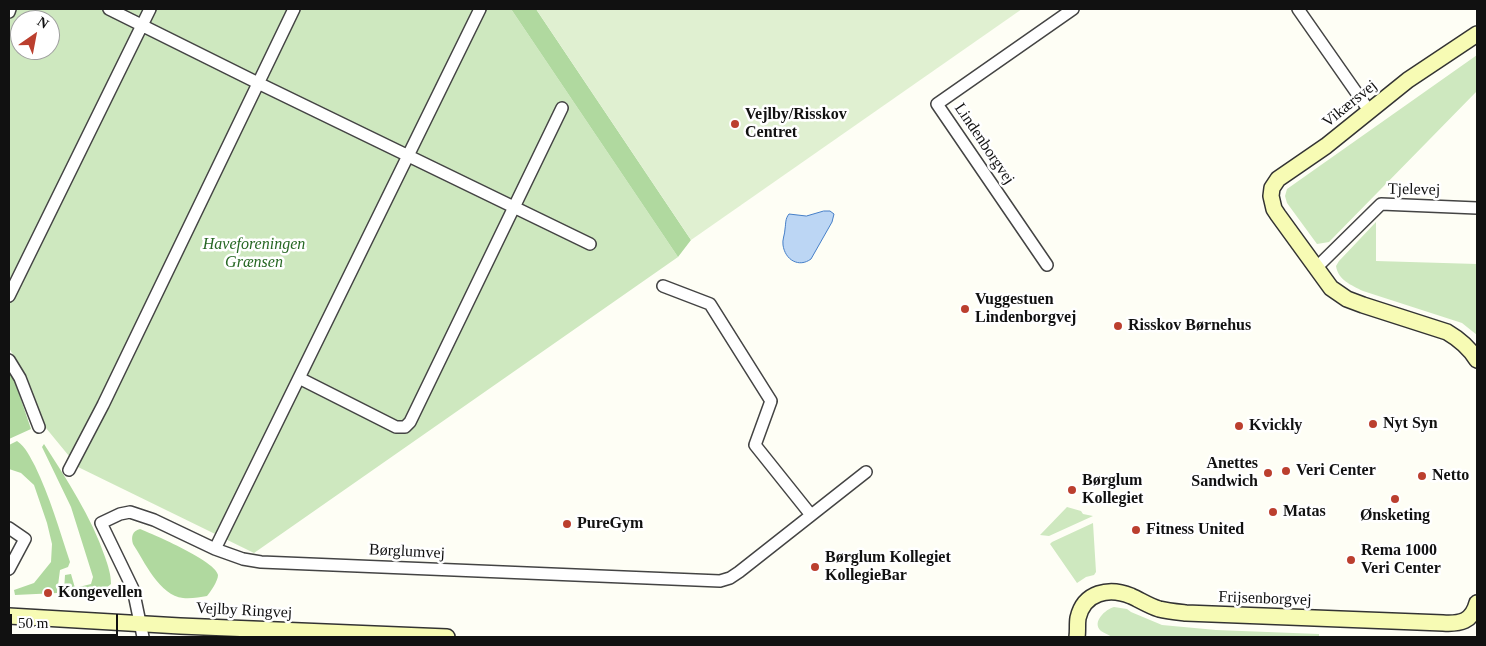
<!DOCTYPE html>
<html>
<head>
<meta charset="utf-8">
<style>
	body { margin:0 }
	#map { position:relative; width:1486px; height:646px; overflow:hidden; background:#fefef5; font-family:"Times New Roman",serif }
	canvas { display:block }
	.frame { position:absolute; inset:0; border:10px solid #111; pointer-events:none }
	.north { position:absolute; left:10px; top:10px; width:50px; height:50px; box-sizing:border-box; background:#fff; border:1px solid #a0a0a0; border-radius:50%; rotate:33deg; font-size:14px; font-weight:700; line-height:20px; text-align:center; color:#111 }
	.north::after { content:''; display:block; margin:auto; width:18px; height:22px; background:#bb3f2e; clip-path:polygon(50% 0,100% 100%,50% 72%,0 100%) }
	.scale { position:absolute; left:10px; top:614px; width:108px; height:22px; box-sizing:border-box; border:2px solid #111; border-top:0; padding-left:6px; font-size:15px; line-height:18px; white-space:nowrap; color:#111; -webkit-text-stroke:4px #fff; paint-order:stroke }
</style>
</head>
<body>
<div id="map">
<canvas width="1486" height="646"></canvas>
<div class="frame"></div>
<div class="north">N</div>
<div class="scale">50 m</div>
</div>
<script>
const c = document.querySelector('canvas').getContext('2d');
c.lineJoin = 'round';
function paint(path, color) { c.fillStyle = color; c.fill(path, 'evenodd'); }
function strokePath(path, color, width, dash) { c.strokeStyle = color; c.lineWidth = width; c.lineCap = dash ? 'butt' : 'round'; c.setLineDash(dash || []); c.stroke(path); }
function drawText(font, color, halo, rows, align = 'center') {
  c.font = font + ' "Times New Roman",serif'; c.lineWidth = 5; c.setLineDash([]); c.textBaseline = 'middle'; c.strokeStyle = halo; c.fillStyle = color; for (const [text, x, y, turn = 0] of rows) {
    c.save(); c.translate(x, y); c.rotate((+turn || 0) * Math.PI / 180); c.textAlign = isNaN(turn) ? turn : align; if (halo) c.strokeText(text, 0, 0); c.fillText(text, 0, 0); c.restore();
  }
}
paint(new Path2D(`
	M 9,9 L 511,9 L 678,257 L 254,553 L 78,467 L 41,422 L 24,373 L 9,348 ZM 20,20 L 50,20 L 50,50 L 20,50 Z
	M 1477,55 L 1477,91 L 1329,242 L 1317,244 L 1287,203 L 1285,196 L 1287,189 Z
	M 1376,222 L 1376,261 L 1477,264 L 1477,335 L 1462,323 L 1363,291 C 1351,285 1338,280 1336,266 L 1339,261 Z
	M 1067,507 L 1081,511 L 1083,514 L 1093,516 L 1049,536 L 1040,535 Z
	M 1093,523 L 1096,572 L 1094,575 L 1086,577 L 1077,583 L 1050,544 L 1052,542 Z
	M 1114,607 L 1127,609 L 1131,612 L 1162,625 L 1216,630 L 1319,634 L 1319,637 L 1112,637 C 1109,635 1104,633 1101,631 C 1091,622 1106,609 1114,607 Z`), '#cee8bf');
paint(new Path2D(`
	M 511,9 L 536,9 L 691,240 L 678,257 Z
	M 9,370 L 14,379 L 31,429 L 9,439 Z
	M 17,441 C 26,447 30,457 35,466 C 50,497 59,529 70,562 L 68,567 L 60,570 L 57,593 L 15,595 L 14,590 L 34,583 L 51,562 L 52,544 L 47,523 L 34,485 L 21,473 L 9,469 L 9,445 Z
	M 44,444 C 67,480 91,516 105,557 C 108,566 111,574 111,584 L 100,593 L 64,592 L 65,575 L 71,574 L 75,588 L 91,584 L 93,577 L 71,507 L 42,447 Z
	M 140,529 C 153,534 217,562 218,575 C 218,581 211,591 207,596 C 200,597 191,599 183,598 C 160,596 144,561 133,544 C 131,537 132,531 140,529 Z`), '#b0d99f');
paint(new Path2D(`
	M 536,9 L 1022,9 L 691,240 Z`), '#e0f0d1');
const water = new Path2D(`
	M 824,211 L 830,211 L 834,214 L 832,222 L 811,259 C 799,268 785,260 783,245 C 782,240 785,234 785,229 C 786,223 785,219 789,214 L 806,216 Z`);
paint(water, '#bcd6f4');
strokePath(water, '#467fc7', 1);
const street = new Path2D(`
	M 109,9 L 258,83 L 590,244
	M 1298,9 L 1370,112
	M 9,12 L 10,9
	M 1047,265 L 937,104 L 1073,9
	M 1316,268 L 1381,204 L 1477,208
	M 663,286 L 710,304 L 771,401 L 755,445 L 811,515
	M 9,296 L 150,9
	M 9,360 L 20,378 L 39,427
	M 299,378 L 396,427 L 405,427 L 410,422 L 562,108
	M 69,470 L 103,405 L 294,9
	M 9,528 L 25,539 L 9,569
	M 215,549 L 480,9
	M 143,637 L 133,589 L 101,523 L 120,514 L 130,512 L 154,520 L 215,549 L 243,559 L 261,562 L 720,581 L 730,578 L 739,572 L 866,472`);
const secondary = new Path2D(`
	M 1477,34 L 1408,80 L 1326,146 L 1278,179 L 1272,188 L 1271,196 L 1274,209 L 1278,215 L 1331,288 L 1347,299 L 1363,305 L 1447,332 C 1459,339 1469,347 1477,360
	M 9,616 L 180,626 L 447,637
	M 1077,637 C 1078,631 1077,624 1078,618 C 1084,592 1109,587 1131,596 C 1140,600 1149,606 1159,609 C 1167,611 1177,612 1186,613 L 1443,623 C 1460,624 1472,622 1477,603`);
strokePath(street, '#444', 14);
strokePath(secondary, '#333', 18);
strokePath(street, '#fff', 11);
strokePath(secondary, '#f7fbb4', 15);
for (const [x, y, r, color] of [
	[735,124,5,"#bb3f2e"],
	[965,309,5,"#bb3f2e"],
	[1118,326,5,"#bb3f2e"],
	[1373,424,5,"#bb3f2e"],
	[1239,426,5,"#bb3f2e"],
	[1286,471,5,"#bb3f2e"],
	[1268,473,5,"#bb3f2e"],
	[1422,476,5,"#bb3f2e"],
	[1072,490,5,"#bb3f2e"],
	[1395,499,5,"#bb3f2e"],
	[1273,512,5,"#bb3f2e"],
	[567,524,5,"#bb3f2e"],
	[1136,530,5,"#bb3f2e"],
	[1351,560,5,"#bb3f2e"],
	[815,567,5,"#bb3f2e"],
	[48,593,5,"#bb3f2e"]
]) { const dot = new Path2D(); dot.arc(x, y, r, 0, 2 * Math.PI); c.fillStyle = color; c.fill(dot); strokePath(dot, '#fff', 2); }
drawText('16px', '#111', '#fff', [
	["Vikærsvej",1350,104,-39],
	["Lindenborgvej",984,144,56],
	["Tjelevej",1414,190,1],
	["Børglumvej",407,552,3],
	["Frijsenborgvej",1265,599,2],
	["Vejlby Ringvej",244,611,3]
]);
drawText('bold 16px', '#111', '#fff', [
	["Vejlby/Risskov",745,115],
	["Centret",745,133],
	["Vuggestuen",975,300],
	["Lindenborgvej",975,318],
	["Risskov Børnehus",1128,326],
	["Nyt Syn",1383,424],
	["Kvickly",1249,426],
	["Anettes",1258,464,"right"],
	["Sandwich",1258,482,"right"],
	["Veri Center",1296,471],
	["Netto",1432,476],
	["Børglum",1082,481],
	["Kollegiet",1082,499],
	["Matas",1283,512],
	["Ønsketing",1395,516,"center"],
	["PureGym",577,524],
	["Fitness United",1146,530],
	["Rema 1000",1361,551],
	["Veri Center",1361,569],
	["Børglum Kollegiet",825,558],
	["KollegieBar",825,576],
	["Kongevellen",58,593]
], 'left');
drawText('italic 16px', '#266723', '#fff', [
	["Haveforeningen",254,245],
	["Grænsen",254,263]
]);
</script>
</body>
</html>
